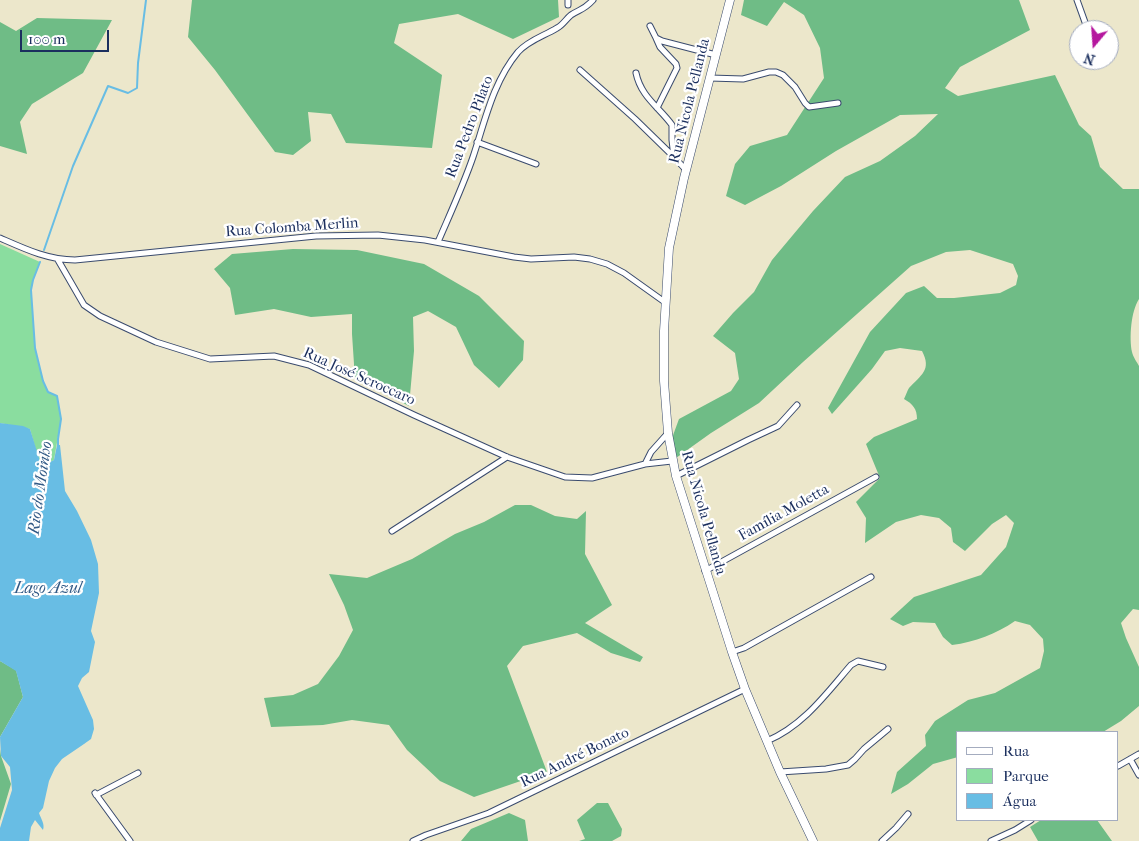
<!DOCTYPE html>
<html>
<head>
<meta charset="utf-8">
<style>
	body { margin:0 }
	#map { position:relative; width:1139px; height:841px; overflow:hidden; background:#ece7cb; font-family:"IM FELL French Canon",serif }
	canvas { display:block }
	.legend { position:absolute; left:956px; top:731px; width:162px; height:90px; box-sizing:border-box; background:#fff; border:1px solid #a4acbf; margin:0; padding:6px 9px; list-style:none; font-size:15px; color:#1b2f5e }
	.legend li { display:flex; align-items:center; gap:10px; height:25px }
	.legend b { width:25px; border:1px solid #a4acbf }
	.north { position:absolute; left:1069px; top:20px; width:50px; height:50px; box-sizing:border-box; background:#fff; border:1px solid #a4acbf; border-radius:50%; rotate:198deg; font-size:14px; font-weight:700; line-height:20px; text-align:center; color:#1b2f5e }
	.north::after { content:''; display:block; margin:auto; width:18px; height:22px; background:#b5179e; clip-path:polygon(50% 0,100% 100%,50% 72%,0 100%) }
	.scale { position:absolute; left:20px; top:30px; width:89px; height:22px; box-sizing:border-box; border:2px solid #1b2f5e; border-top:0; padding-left:6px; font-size:15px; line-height:18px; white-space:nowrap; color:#1b2f5e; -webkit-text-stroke:4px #fff; paint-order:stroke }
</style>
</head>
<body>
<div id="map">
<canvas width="1139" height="841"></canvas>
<ul class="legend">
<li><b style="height:6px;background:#fff"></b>Rua</li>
<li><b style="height:14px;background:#8add9f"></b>Parque</li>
<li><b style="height:14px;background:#68bde4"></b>Água</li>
</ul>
<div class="north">N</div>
<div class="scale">100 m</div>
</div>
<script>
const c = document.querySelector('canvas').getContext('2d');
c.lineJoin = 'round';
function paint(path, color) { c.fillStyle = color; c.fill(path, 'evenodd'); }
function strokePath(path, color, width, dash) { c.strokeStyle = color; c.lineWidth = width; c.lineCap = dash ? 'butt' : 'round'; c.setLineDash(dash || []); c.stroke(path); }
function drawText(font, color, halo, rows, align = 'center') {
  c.font = font + ' "IM FELL French Canon",serif'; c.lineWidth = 4.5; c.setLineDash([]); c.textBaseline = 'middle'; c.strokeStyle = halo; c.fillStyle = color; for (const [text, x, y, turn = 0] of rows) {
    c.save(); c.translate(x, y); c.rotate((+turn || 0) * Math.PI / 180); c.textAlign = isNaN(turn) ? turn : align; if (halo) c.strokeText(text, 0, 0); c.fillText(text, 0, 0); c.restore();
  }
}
paint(new Path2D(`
	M 0,244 L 40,262 L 33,280 L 31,290 L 35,348 L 43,381 L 48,392 L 57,396 L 61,419 L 54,460 L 48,463 L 39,461 L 30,429 L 0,423 Z`), '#8add9f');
paint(new Path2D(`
	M 192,0 L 558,0 L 559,17 L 513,39 L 458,14 L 399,24 L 394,43 L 442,75 L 432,148 L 346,143 L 331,114 L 308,112 L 311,141 L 293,155 L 275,152 L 215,70 L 188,37 Z
	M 744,0 L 1019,0 L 1030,30 L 960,67 L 945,88 L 958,96 L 1055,75 L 1079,125 L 1091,136 L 1100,167 L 1123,189 L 1139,189 L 1139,299 C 1131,311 1129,338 1132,352 C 1133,357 1137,362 1139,366 L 1139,610 L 1133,609 L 1121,623 L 1126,638 L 1139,667 L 1139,706 L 1121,721 L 1103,732 L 958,732 L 958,757 L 933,764 L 908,784 L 891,794 L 897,772 L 926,746 L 925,735 L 935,721 L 968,700 L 995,693 L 1040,668 L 1044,651 L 1043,639 L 1030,625 L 1015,621 C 996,634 975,642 952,645 L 943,637 L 935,623 L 913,622 L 903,626 L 890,619 L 914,597 L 981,575 L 1006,547 L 1014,523 L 1006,515 L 992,524 L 965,551 L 953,542 L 951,528 L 939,518 L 921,515 L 896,522 L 865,543 L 866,518 L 856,502 L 880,478 L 866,444 L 874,437 L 917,419 C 917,409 913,404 904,399 C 906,395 907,391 909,388 C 921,375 932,370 922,351 L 900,348 L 885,351 L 872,369 L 832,414 L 828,408 L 870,332 L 906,293 L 924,286 L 937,298 L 954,298 L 1000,293 L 1016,285 L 1018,276 L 1013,264 L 970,250 L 946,252 L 911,266 L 803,362 L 759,403 L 711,433 L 676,458 L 672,438 L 679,419 L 731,391 L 739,379 L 735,353 L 713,336 L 733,313 L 754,292 L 772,260 L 813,211 L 845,177 L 880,161 L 915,136 L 938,114 L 900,115 L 836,151 L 781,186 L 745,205 L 726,196 L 735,164 L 750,146 L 787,135 L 824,78 L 820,48 L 804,15 L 784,2 L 767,26 L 741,15 Z
	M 37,18 L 112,20 L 83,73 L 32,104 L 20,122 L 27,154 L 0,146 L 0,22 L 16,31 Z
	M 293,249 L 357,250 L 424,264 L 479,296 L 524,341 L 523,360 L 499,388 L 474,365 L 456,327 L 428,311 L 413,317 L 414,351 L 409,406 L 355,379 L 352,334 L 352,314 L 311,317 L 274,309 L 235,315 L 230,288 L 214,269 L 232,254 Z
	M 515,505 L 531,505 L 555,516 L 577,519 L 586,511 L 585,554 L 612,605 L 585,623 L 643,657 L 640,662 L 611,653 L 577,633 L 523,646 L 507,666 L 547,772 L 474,797 L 440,781 L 407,750 L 389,725 L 352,720 L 323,725 L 271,727 L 264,698 L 293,695 L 318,684 L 339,656 L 353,630 L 344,605 L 329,574 L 367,578 L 412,559 L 455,534 L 484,522 Z
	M 0,661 L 16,670 L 23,697 L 0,737 Z
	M 0,749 L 1,756 L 11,784 L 0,821 Z
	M 597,803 L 608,803 L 622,829 L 621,836 L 612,841 L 579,841 L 585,839 L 577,820 Z
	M 509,813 L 525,820 L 528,841 L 461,841 L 471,829 Z
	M 1041,820 L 1097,820 L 1112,841 L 1038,841 L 1030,827 Z`), '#6fbc86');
paint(new Path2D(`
	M 0,423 L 23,426 L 30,429 L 40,461 L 48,463 L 54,460 L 57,445 L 60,445 L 65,491 L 77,511 L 91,540 L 98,564 L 99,593 L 91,631 L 95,642 L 89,672 L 82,678 L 78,686 L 93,720 L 94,729 L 91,739 L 84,744 L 62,759 L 55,768 L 49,781 L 43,808 L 39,813 C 41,819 45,824 43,830 L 35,820 L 31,827 L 29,841 L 0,841 L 0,828 L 12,790 L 10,767 L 1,756 L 0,737 L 23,697 L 16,671 L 0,661 Z`), '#68bde4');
strokePath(new Path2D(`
	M 44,250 L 73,166 L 108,86 L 128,93 L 137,88 L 138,63 L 146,0
	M 40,262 L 33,280 L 31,290 L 35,348 L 43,381 L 48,392 L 57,396 L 61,419 L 58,439 L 58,446`), '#68bde4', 2);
const street = new Path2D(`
	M 1077,0 L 1086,25
	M 568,5 L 568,0
	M 650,26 L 656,38 L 662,41 L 716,55
	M 656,38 L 660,47 L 676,64 L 677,68 L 657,108
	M 580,70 L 635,119 L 674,157
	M 636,73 C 641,97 659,107 672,125 L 672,140 L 674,157 L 686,170
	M 710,78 L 743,79 L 769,72 L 776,72 L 783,75 L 795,87 L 805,103 L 809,107 L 838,103
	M 477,142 L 536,164
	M 0,238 C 25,249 48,260 75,260 L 316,236 L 378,235 L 425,240 L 514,257 L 531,259 L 574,257 L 590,259 L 607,264 L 624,273 L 666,303
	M 438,242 C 450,214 463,186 473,157 C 485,121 493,82 518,52 C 529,40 544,36 557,28 C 563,25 566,19 571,15 C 580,9 584,10 593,0
	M 58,260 L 84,305 L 100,316 L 156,342 L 210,359 L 274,356 L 309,365 L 414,415 L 507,457 L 565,477 L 592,478 L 645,464 L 672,461
	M 645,464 L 651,452 L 668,433
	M 676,476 L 748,440 L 778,426 L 797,405
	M 392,531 L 507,457
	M 705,571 L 876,477
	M 732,652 L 744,648 L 871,577
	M 767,741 C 803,726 826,694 851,665 L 858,661 L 883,667
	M 1130,759 L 1139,775
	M 1118,766 L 1139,754
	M 780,772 L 826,769 L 848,765 L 855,759 L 864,749 L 888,729
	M 95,793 L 130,841
	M 96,795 L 138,773
	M 413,841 L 426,835 L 489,813 L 745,689
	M 882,841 L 896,828 L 908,814
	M 991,841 L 1015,830 L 1031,820`);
const secondary = new Path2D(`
	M 730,0 L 684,178 L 669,248 L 664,331 L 664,381 L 668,433 L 676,476 L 732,652 L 745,689 L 780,772 L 813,841`);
strokePath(street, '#3a4b6e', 7);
strokePath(secondary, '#3a4b6e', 9);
strokePath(street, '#fff', 5);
strokePath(secondary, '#fff', 8);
drawText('15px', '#1b2f5e', '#fff', [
	["Rua Nicola Pellanda",690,101,-76],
	["Rua Pedro Pilato",470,127,-69],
	["Rua Colomba Merlin",292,228,-4],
	["Rua José Scroccaro",359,377,24],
	["Rua Nicola Pellanda",703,513,74],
	["Família Moletta",784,513,-29],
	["Rua André Bonato",575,758,-26]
]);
drawText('italic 16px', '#325a86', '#fff', [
	["Rio do Moinho",41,488,-82],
	["Lago Azul",48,589]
]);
</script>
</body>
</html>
